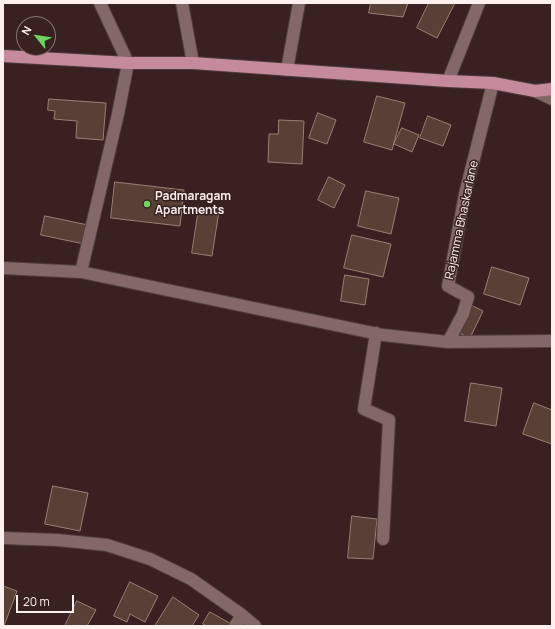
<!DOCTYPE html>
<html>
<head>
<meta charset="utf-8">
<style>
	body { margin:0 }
	#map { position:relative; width:555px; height:629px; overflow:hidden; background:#392121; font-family:Manrope,sans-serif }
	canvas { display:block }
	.frame { position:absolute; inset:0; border:4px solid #fdf0ef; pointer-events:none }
	.north { position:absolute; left:16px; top:16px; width:40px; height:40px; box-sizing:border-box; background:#392121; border:1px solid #877473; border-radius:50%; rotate:300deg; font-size:11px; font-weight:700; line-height:16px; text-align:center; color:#fdf0ef }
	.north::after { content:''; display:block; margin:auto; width:14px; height:18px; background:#6fd35f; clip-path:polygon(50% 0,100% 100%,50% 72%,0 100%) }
	.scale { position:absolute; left:16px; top:595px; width:58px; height:18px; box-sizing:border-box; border:2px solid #fdf0ef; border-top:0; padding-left:5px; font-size:12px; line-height:14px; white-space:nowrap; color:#fdf0ef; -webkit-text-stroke:3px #392121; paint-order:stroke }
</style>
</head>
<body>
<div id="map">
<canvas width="555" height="629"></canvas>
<div class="frame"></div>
<div class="north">N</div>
<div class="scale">20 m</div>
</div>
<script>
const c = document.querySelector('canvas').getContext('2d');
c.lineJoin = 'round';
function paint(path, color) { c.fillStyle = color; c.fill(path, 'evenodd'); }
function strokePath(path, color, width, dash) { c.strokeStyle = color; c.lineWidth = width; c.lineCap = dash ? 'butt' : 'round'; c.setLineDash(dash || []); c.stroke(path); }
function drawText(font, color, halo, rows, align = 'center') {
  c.font = font + ' Manrope,sans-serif'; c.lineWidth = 3; c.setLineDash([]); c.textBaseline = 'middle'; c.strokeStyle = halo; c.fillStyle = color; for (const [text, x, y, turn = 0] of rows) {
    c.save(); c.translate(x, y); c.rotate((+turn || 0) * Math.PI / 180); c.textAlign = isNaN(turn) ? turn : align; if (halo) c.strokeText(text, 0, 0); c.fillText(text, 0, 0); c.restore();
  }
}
const building = new Path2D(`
	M 371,3 L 408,3 L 403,17 L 369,13 Z
	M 429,3 L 455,3 L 437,38 L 417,28 Z
	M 377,96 L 405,103 L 392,150 L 364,142 Z
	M 49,99 L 106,103 L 103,140 L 76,138 L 77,121 L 54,119 L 55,111 L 48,110 Z
	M 318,113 L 336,120 L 327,144 L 309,138 Z
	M 428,116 L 451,125 L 443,146 L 420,138 Z
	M 279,120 L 304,121 L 302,164 L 268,162 L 269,134 L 278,134 Z
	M 402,128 L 419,135 L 412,152 L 394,144 Z
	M 329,177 L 345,185 L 334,208 L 318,200 Z
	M 115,182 L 184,190 L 180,226 L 111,218 Z
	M 366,191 L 399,198 L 391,234 L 358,226 Z
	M 199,208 L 219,211 L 212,256 L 192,253 Z
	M 45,216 L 88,225 L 84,244 L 41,235 Z
	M 352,235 L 391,244 L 383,277 L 344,268 Z
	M 492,267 L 529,278 L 520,305 L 484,294 Z
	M 345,275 L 369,279 L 365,305 L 341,301 Z
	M 471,305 L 483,311 L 470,338 L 457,332 Z
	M 471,383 L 502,388 L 496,426 L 465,421 Z
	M 534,403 L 552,410 L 552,444 L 523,434 Z
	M 53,486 L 88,493 L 80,531 L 45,524 Z
	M 352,516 L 377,519 L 373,559 L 348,558 Z
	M 130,582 L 158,596 L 145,622 L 130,614 L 127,622 L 114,616 Z
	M 3,586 L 17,591 L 4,626 L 3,626 Z
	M 173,597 L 199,615 L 192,626 L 155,626 Z
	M 77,601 L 96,610 L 87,626 L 65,626 Z
	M 210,612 L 233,625 L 233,626 L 207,626 L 203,624 Z`);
paint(building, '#584036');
strokePath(building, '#9a7f74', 1);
const minor = new Path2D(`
	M 182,3 L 193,63
	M 287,70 L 299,3
	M 448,81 L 479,3
	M 535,91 L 552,99
	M 3,268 L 81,272 L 383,335 L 448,342 L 552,341
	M 81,272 L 118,114 L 128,63 L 100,3
	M 376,333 L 364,409 L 389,420 L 383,539
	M 448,342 L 463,314 L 468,297 L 448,286 L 465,194 L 493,83
	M 3,538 L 57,540 L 107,545 L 150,559 L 191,579 L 242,615 L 255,626
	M 235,626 L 242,615`);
const major = new Path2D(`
	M 3,56 L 128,63 L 193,63 L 448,81 L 493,83 L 535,91 L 552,89`);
strokePath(minor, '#503d3d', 14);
strokePath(major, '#503d3d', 14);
strokePath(minor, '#846767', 12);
strokePath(major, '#c68a9d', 12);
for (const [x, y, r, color] of [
	[147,204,4,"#6fd35f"]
]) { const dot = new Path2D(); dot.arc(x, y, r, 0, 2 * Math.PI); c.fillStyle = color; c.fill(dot); strokePath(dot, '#392121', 1.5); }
drawText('bold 12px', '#fdf0ef', '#392121', [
	["Padmaragam",155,197],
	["Apartments",155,211]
], 'left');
drawText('12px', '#fdf0ef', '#392121', [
	["Rajamma Bhaskarlane",462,220,-78]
]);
</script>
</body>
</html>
